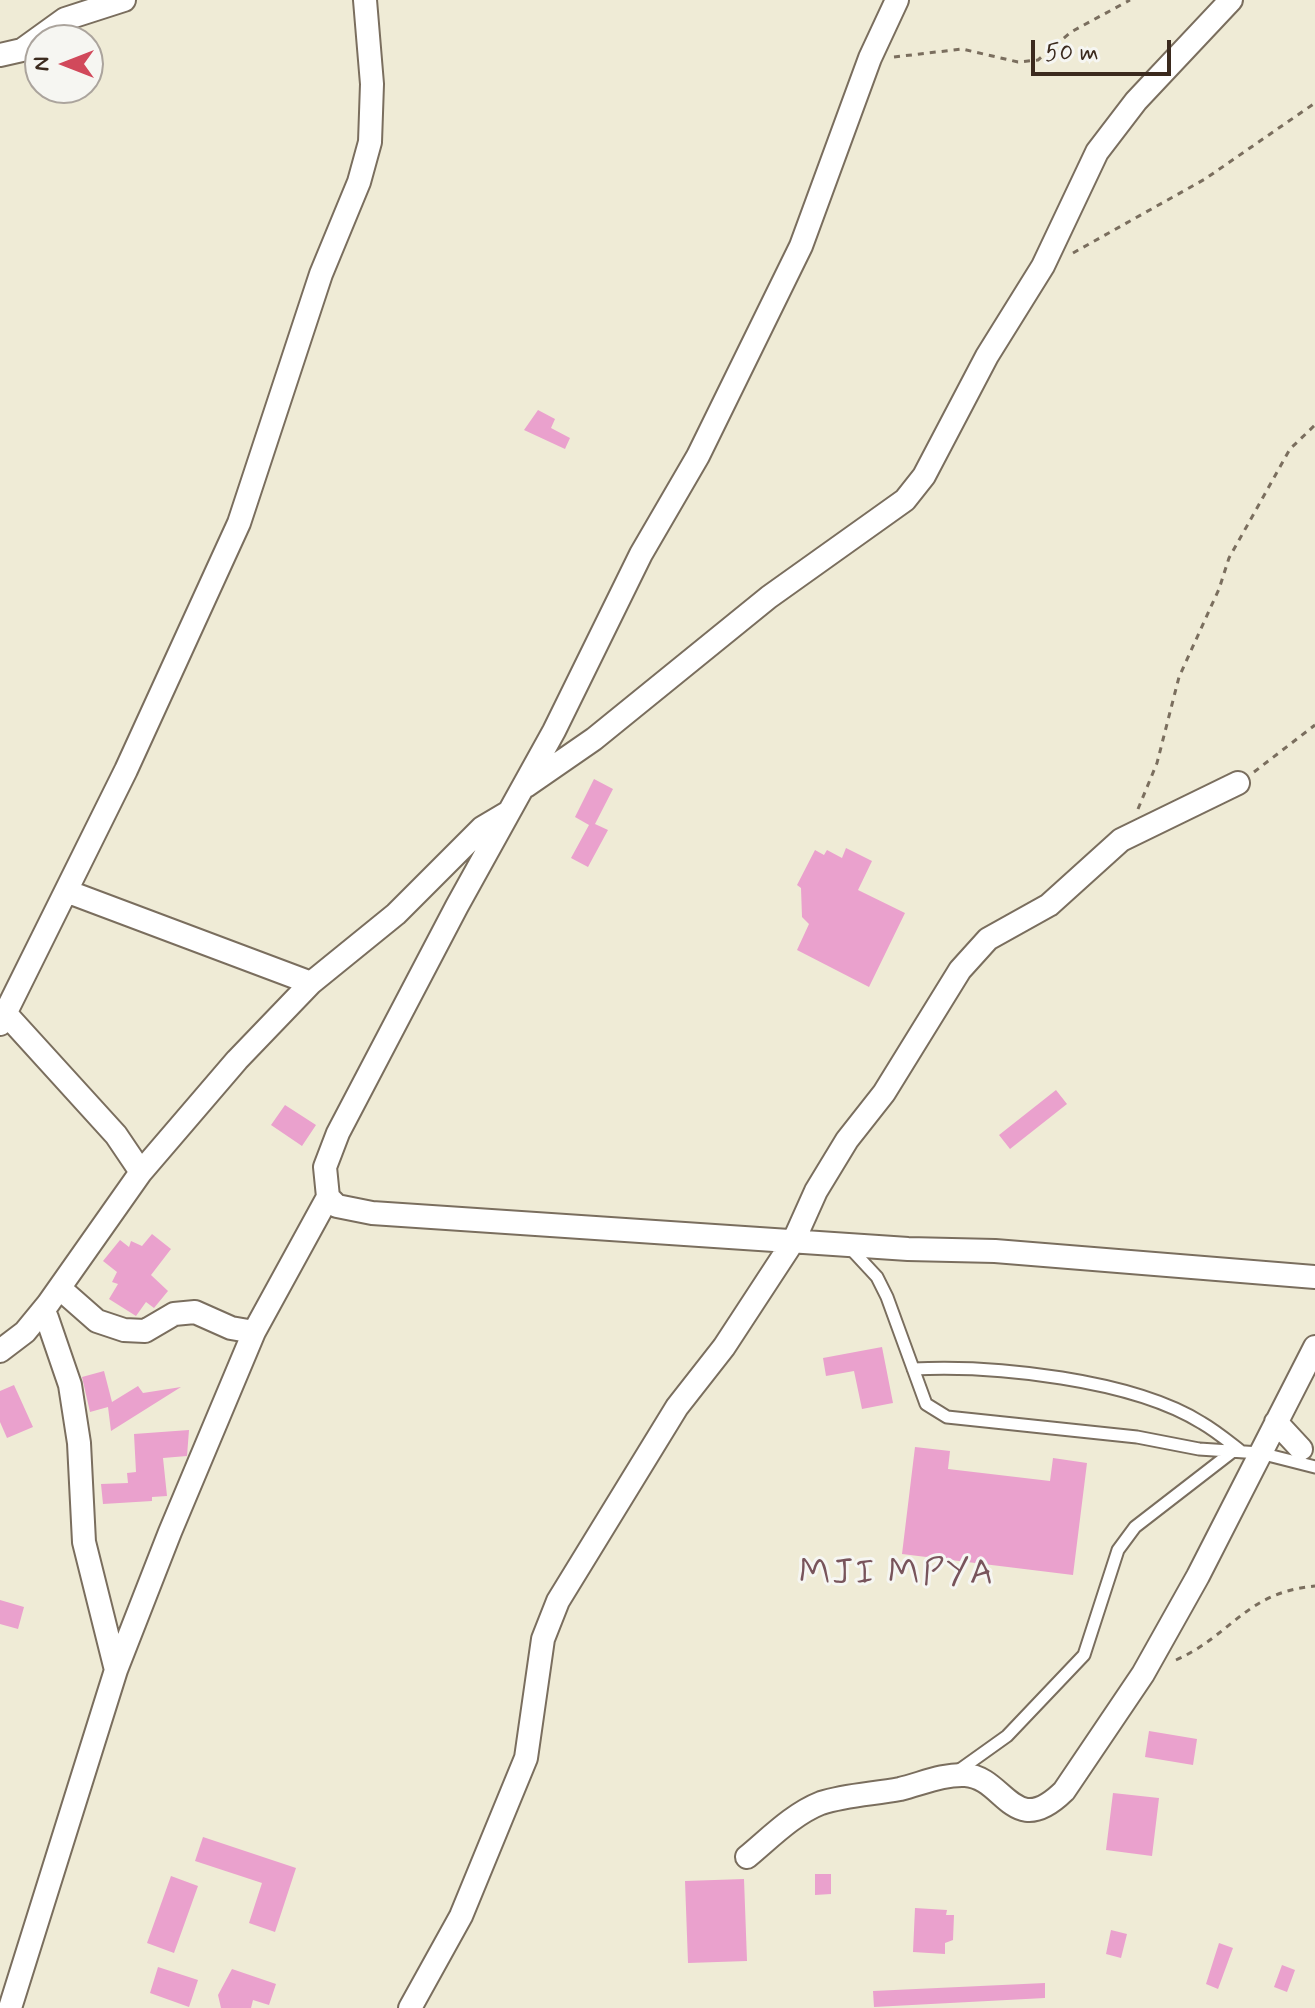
<!DOCTYPE html>
<html>
<head>
<meta charset="utf-8">
<style>
	body { margin:0 }
	#map { position:relative; width:1315px; height:2008px; overflow:hidden; background:#efebd6; font-family:Mynerve,sans-serif }
	canvas { display:block }
	.north { position:absolute; left:24px; top:24px; width:80px; height:80px; box-sizing:border-box; background:#f6f6f2; border:2px solid #aba49d; border-radius:50%; rotate:270deg; font-size:22px; font-weight:700; line-height:32px; text-align:center; color:#3b2a1e }
	.north::after { content:''; display:block; margin:auto; width:28px; height:36px; background:#d1495b; clip-path:polygon(50% 0,100% 100%,50% 72%,0 100%) }
	.scale { position:absolute; left:1031px; top:40px; width:140px; height:36px; box-sizing:border-box; border:4px solid #3b2a1e; border-top:0; padding-left:10px; font-size:24px; line-height:28px; white-space:nowrap; color:#3b2a1e; -webkit-text-stroke:6px #f6f6f2; paint-order:stroke }
</style>
</head>
<body>
<div id="map">
<canvas width="1315" height="2008"></canvas>
<div class="north">N</div>
<div class="scale">50 m</div>
</div>
<script>
const c = document.querySelector('canvas').getContext('2d');
c.lineJoin = 'round';
function paint(path, color) { c.fillStyle = color; c.fill(path, 'evenodd'); }
function strokePath(path, color, width, dash) { c.strokeStyle = color; c.lineWidth = width; c.lineCap = dash ? 'butt' : 'round'; c.setLineDash(dash || []); c.stroke(path); }
function drawText(font, color, halo, rows, align = 'center') {
  c.font = font + ' Mynerve,sans-serif'; c.lineWidth = 6; c.setLineDash([]); c.textBaseline = 'middle'; c.strokeStyle = halo; c.fillStyle = color; for (const [text, x, y, turn = 0] of rows) {
    c.save(); c.translate(x, y); c.rotate((+turn || 0) * Math.PI / 180); c.textAlign = isNaN(turn) ? turn : align; if (halo) c.strokeText(text, 0, 0); c.fillText(text, 0, 0); c.restore();
  }
}
paint(new Path2D(`
	M 538,410 L 555,419 L 551,428 L 570,438 L 565,449 L 524,430 Z
	M 594,779 L 613,789 L 595,824 L 608,830 L 588,867 L 571,858 L 589,825 L 575,817 Z
	M 846,848 L 872,861 L 858,890 L 905,913 L 869,987 L 797,950 L 809,924 L 802,917 L 801,888 L 797,885 L 815,850 L 824,855 L 827,850 L 842,858 Z
	M 1056,1090 L 1067,1104 L 1010,1149 L 999,1135 Z
	M 285,1105 L 316,1125 L 302,1146 L 271,1125 Z
	M 152,1234 L 171,1249 L 151,1275 L 168,1291 L 154,1308 L 146,1302 L 136,1316 L 109,1299 L 118,1284 L 112,1282 L 117,1272 L 103,1261 L 120,1240 L 129,1247 L 131,1241 L 142,1246 Z
	M 882,1347 L 893,1403 L 862,1409 L 854,1371 L 826,1376 L 823,1358 Z
	M 104,1371 L 112,1402 L 138,1386 L 143,1393 L 181,1387 L 111,1431 L 108,1407 L 90,1412 L 82,1377 Z
	M 14,1385 L 33,1427 L 7,1438 L 0,1422 L 0,1391 Z
	M 189,1430 L 187,1456 L 163,1458 L 167,1496 L 152,1497 L 152,1501 L 103,1504 L 101,1484 L 128,1483 L 127,1473 L 136,1472 L 134,1434 Z
	M 915,1447 L 950,1451 L 948,1469 L 1050,1481 L 1053,1458 L 1087,1463 L 1073,1575 L 902,1554 Z
	M 0,1600 L 24,1607 L 18,1629 L 0,1624 Z
	M 1149,1731 L 1197,1739 L 1193,1765 L 1145,1757 Z
	M 1113,1793 L 1159,1798 L 1152,1856 L 1106,1850 Z
	M 203,1837 L 296,1868 L 275,1932 L 249,1923 L 262,1883 L 195,1861 Z
	M 815,1874 L 831,1874 L 831,1894 L 815,1895 Z
	M 171,1876 L 198,1886 L 174,1953 L 147,1943 Z
	M 744,1879 L 747,1961 L 688,1963 L 685,1881 Z
	M 915,1908 L 947,1910 L 946,1915 L 954,1915 L 953,1940 L 945,1943 L 945,1954 L 913,1952 Z
	M 1111,1930 L 1127,1934 L 1121,1958 L 1106,1954 Z
	M 1219,1943 L 1233,1948 L 1218,1989 L 1206,1984 Z
	M 1282,1965 L 1295,1970 L 1287,1992 L 1274,1987 Z
	M 158,1967 L 198,1980 L 189,2007 L 150,1993 Z
	M 232,1969 L 276,1984 L 269,2005 L 253,2000 L 251,2008 L 221,2008 L 218,1995 Z
	M 1045,1983 L 1045,1998 L 874,2007 L 873,1991 Z`), '#eaa1cd');
const lane = new Path2D(`
	M 851,1249 L 877,1277 L 887,1297 L 926,1404 L 947,1417 L 1137,1437 L 1199,1449 L 1260,1453 L 1315,1467
	M 913,1369 C 994,1365 1132,1379 1202,1423 C 1216,1431 1229,1442 1242,1452
	M 958,1771 L 1007,1736 L 1084,1655 L 1118,1550 L 1135,1527 L 1232,1452`);
const street = new Path2D(`
	M 897,0 L 870,58 L 801,246 L 698,456 L 641,554 L 554,731 L 457,906 L 338,1133 L 325,1167 L 328,1197 L 337,1206 L 372,1213 L 908,1249 L 995,1251 L 1315,1277
	M 0,55 L 22,50 L 65,19 L 124,0
	M 526,786 L 594,739 L 769,597 L 905,500 L 924,476 L 987,356 L 1043,266 L 1097,152 L 1136,101 L 1231,0
	M 66,891 L 311,983
	M 5,1013 L 116,1135 L 141,1172
	M 0,1024 L 126,770 L 239,523 L 321,274 L 359,182 L 370,142 L 372,84 L 365,0
	M 64,1292 L 97,1321 L 124,1330 L 145,1331 L 174,1314 L 195,1312 L 231,1328 L 254,1332
	M 47,1318 L 70,1385 L 79,1443 L 84,1542 L 116,1670
	M 0,1351 L 25,1332 L 48,1304 L 141,1172 L 237,1060 L 311,983 L 396,914 L 482,828 L 509,812
	M 1276,1422 L 1301,1449
	M 747,1857 C 770,1838 793,1814 821,1803 C 846,1795 874,1794 900,1789 C 921,1784 943,1774 965,1775 C 1005,1777 1013,1841 1064,1791 L 1143,1674 L 1198,1576 L 1315,1347
	M 10,2008 L 116,1670 L 170,1532 L 254,1332 L 328,1197
	M 410,2008 L 461,1916 L 526,1758 L 543,1639 L 558,1601 L 677,1407 L 724,1347 L 794,1240 L 816,1191 L 847,1140 L 884,1093 L 960,970 L 988,939 L 1049,905 L 1121,840 L 1238,783`);
strokePath(lane, '#7a6e5e', 15);
strokePath(street, '#7a6e5e', 26);
strokePath(new Path2D(`
	M 894,57 L 962,49 L 1018,62 L 1038,60 L 1071,32 L 1130,0
	M 1073,253 L 1205,179 L 1315,103
	M 1254,772 L 1315,725
	M 1138,809 L 1157,763 L 1179,677 L 1219,589 L 1229,558 L 1290,449 L 1315,425
	M 1176,1660 C 1232,1635 1246,1592 1315,1586`), '#7a6e5e', 3, [6, 6]);
strokePath(lane, '#fff', 11);
strokePath(street, '#fff', 22);
c.letterSpacing = '2px';
drawText('36px', '#78545b', '#f6f6f2', [
	["MJI MPYA",897,1575]
]);
c.letterSpacing = '0px';
</script>
</body>
</html>
